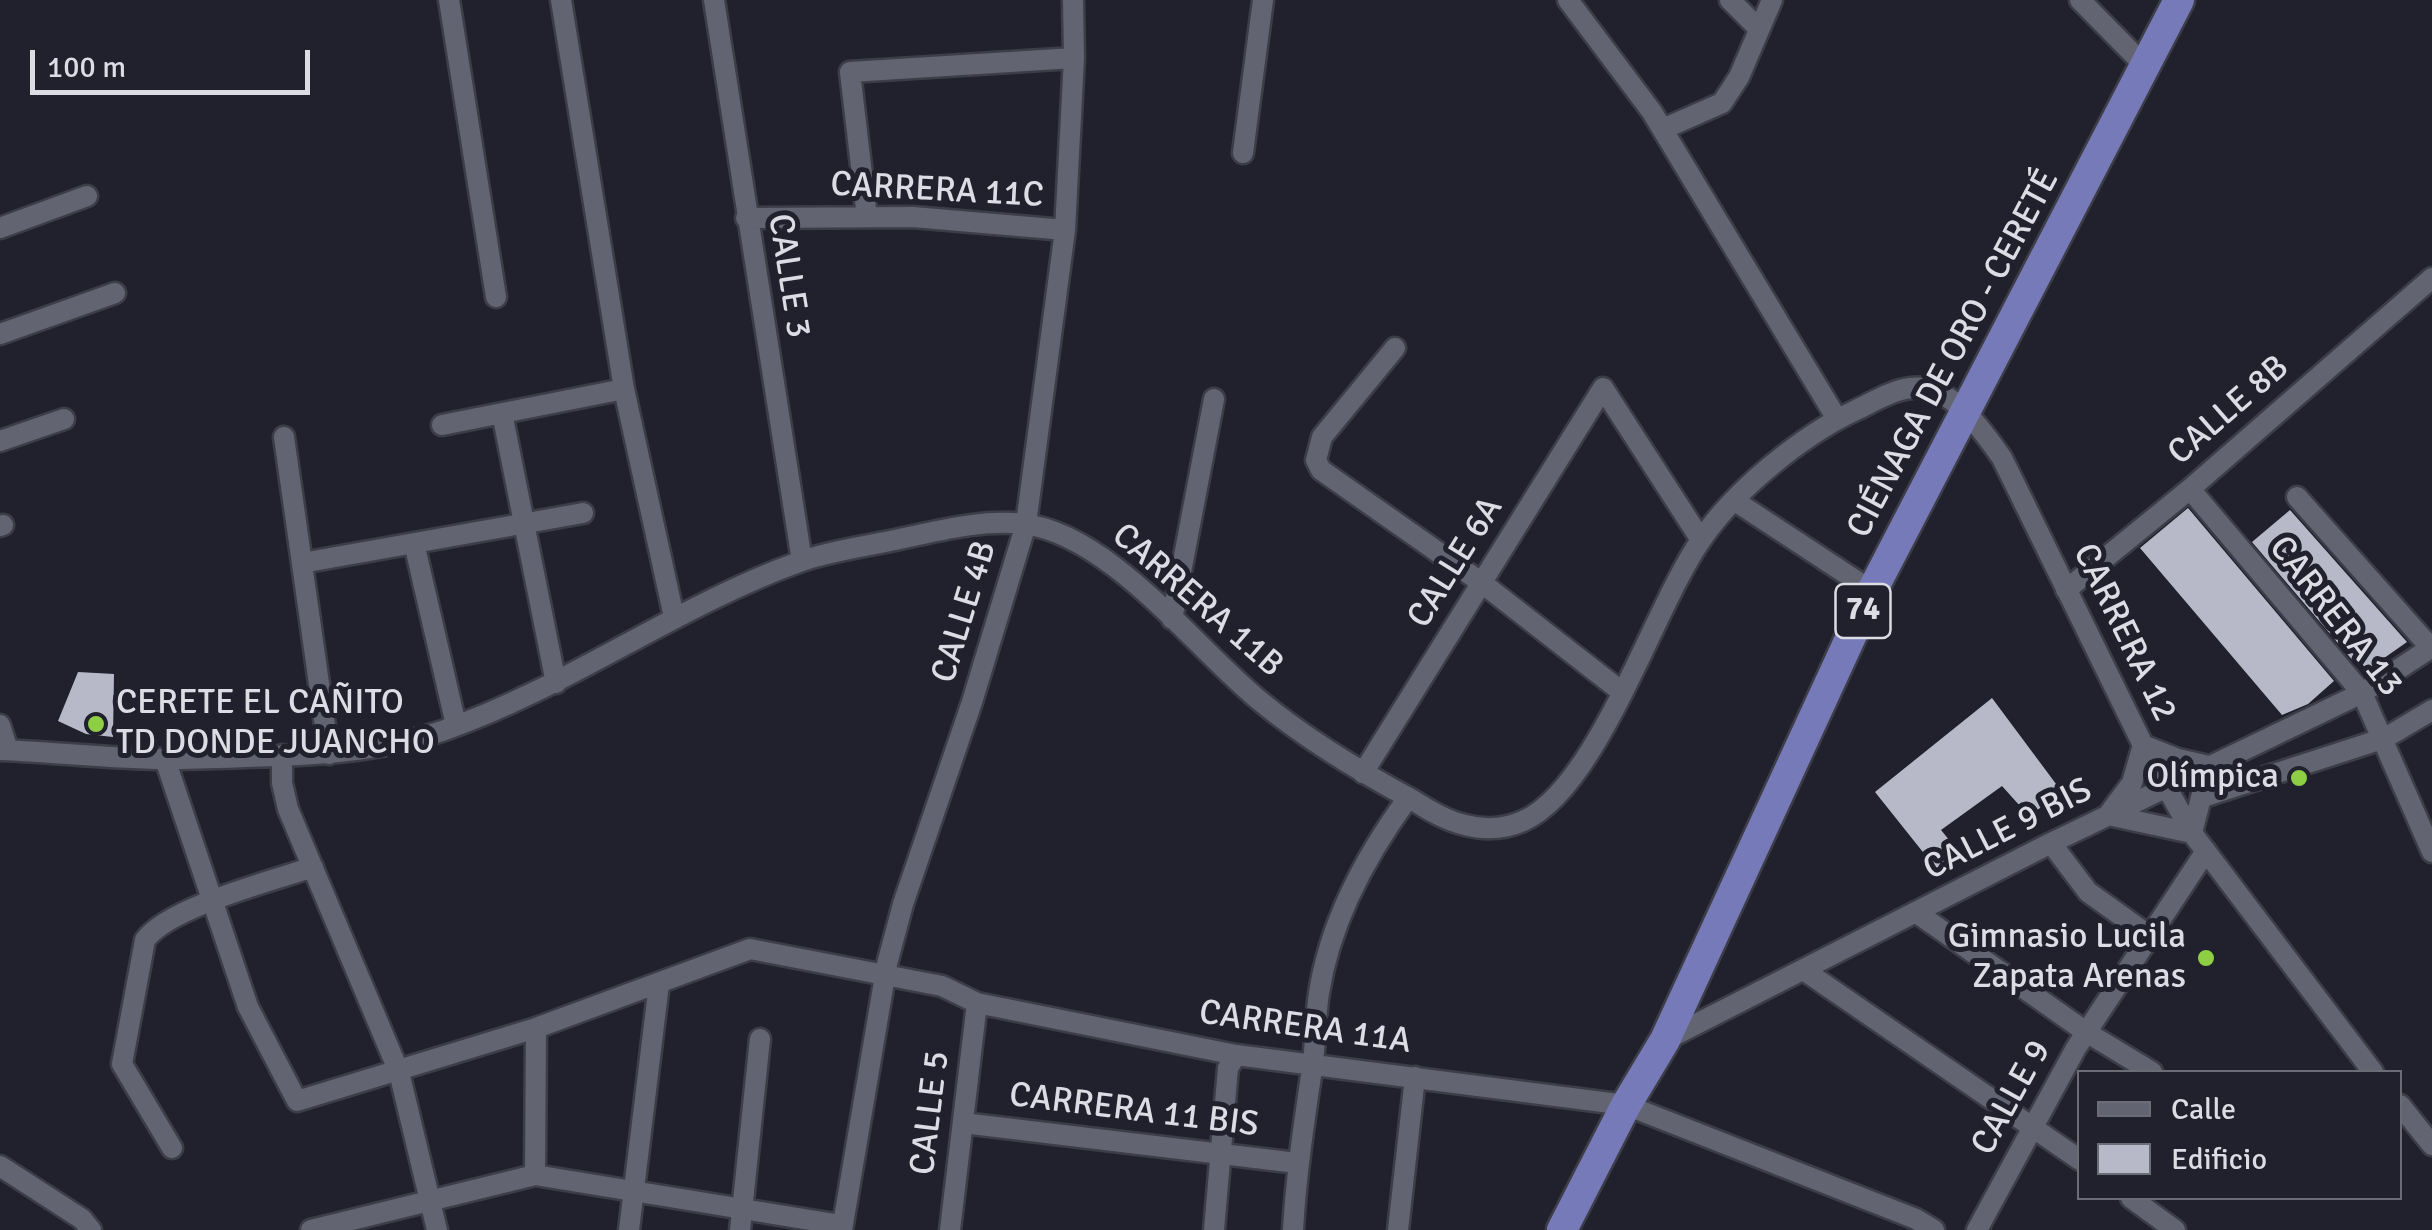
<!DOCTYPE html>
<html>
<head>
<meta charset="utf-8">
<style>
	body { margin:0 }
	#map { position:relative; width:2432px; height:1230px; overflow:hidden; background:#20212d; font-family:Signika,sans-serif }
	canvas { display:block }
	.legend { position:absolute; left:2077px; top:1070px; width:325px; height:130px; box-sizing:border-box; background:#20212d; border:2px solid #6b6c76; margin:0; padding:12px 18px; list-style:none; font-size:30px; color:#dbdce4 }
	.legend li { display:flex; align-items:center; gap:20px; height:50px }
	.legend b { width:50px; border:2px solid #6b6c76 }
	.scale { position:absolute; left:30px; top:50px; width:280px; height:45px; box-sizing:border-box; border:5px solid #dbdce4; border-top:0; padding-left:12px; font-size:30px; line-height:35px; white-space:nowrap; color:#dbdce4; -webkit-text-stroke:8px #20212d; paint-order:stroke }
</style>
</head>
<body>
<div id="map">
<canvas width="2432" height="1230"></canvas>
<ul class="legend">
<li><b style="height:12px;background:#636472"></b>Calle</li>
<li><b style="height:28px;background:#b7b9c8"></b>Edificio</li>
</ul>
<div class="scale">100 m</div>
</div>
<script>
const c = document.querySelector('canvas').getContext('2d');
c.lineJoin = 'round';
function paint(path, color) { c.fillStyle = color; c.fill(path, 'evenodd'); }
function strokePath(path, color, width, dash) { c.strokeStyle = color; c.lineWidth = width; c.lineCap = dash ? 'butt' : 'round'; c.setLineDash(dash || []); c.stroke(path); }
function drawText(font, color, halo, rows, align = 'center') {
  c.font = font + ' Signika,sans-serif'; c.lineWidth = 10; c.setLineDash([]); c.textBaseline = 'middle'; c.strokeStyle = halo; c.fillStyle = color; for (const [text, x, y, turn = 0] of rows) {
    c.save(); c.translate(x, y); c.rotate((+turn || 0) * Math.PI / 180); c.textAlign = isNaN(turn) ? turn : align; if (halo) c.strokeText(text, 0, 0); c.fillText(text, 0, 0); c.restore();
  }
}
paint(new Path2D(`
	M 2188,508 L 2334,681 L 2308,704 L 2282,715 L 2140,548 Z
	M 2290,510 L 2407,642 L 2367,670 L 2358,659 L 2354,662 L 2252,542 Z
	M 78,672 L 114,674 L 113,737 L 86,734 L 58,721 Z
	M 1992,698 L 2062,792 L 2029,816 L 2002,786 L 1941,830 L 1963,857 L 1942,876 L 1875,792 Z`), '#b7b9c8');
const minor = new Path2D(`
	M 449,0 L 496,297
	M 561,0 L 624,389 L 674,617
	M 714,0 L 802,561
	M 1568,0 L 1652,112 L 1837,419
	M 1730,0 L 1758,28
	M 2080,0 L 2146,67
	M 1663,129 L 1722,103 L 1739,77 L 1772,0
	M 1243,153 L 1263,0
	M 867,217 L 850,72 L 1074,58
	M 746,218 L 913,217 L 1065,230
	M 0,228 L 87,196
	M 0,334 L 115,293
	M 1395,348 L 1322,437 L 1316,460 L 1321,470 L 1482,583 L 1622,692
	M 502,413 L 556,683
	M 442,425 L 624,389
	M 284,437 L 329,754
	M 0,441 L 64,419
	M 2190,489 L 2362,693 L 2432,852
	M 2297,497 L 2431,648
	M 1735,501 L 1872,591
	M 0,526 L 3,525
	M 414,543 L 456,725
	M 302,563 L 583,513
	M 2066,590 L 2190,489 L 2432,278
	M 1172,619 L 1214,399
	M 0,725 L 8,750
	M 2143,745 L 2178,759 L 2209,766 L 2192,833 L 2108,815 L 2132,783 Z
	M 0,750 C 56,752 112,759 168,759 C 204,759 240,757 276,756 C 331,754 389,749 442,731 C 567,688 674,607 799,562 C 832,550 870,546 904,538 C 942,530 984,519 1023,524 C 1109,533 1195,648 1260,701 C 1306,739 1359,771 1411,799 C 1427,809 1446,821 1465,825 C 1484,830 1505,829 1523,821 C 1597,789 1654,607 1701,540 C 1735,490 1801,436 1856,410 C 1873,402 1892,390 1911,388 C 1951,383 1982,430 2002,458 L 2143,745 L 2192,833 L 2373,1072
	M 282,755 L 282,783 L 288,809 L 399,1072 L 437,1230
	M 165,759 L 248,1007 L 297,1101 L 536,1028 L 750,949 L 942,986 L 977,1003 L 1236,1055 L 1626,1105 L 1916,1219 L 1934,1230
	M 1363,773 L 1603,388 L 1701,540
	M 2203,797 L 2385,738 L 2432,710
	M 2051,843 L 2088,892 L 2148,935
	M 1917,913 L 2086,1032 L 2152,1072
	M 1805,971 L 2080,1160
	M 1665,1040 L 2051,843 L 2362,693 L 2432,647
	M 2400,1105 L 2432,1145
	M 963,1123 L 1297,1163
	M 172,1148 L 122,1064 L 145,940 C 169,907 272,881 313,867
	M 0,1166 L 82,1219 L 91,1230
	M 535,1175 L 536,1028
	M 2131,1198 L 2175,1230
	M 311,1230 L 535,1175 L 841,1225
	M 629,1230 L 659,984
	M 740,1230 L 760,1039
	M 842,1230 L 887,964 L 903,904 L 972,702 L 1026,524 L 1065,230 L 1074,58 L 1073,0
	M 950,1230 L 977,1003
	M 1214,1230 L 1228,1068 L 1236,1055
	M 1293,1230 C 1296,1176 1304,1123 1312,1069 C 1316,1044 1315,1018 1319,993 C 1330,922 1367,854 1408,798
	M 1398,1230 L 1415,1077
	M 1977,1230 L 2076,1048 L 2206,851`);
const highway = new Path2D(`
	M 1562,1230 L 1626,1105 L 1665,1040 L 1872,591 L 2179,0`);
strokePath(minor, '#3c3d47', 25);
strokePath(highway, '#3c3d47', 35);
strokePath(minor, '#636472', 20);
strokePath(highway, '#777ab8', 30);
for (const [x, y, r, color] of [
	[96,724,10,"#8dce44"],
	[2299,778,10,"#8dce44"],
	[2206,958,10,"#8dce44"]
]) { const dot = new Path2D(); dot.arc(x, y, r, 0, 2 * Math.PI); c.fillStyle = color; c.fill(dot); strokePath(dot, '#20212d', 4); }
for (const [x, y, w] of [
	[1863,611,55]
]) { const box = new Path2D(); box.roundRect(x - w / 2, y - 27, w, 54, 8); c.fillStyle = '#20212d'; c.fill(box); strokePath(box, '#dbdce4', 2.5); }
drawText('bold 32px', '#dbdce4', null, [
	["74",1863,611]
]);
drawText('35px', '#dbdce4', '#20212d', [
	["CARRERA 11C",937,191,3],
	["CALLE 3",788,276,81],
	["CIÉNAGA DE ORO - CERETÉ",1954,354,-62],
	["CALLE 8B",2229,411,-41],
	["CALLE 6A",1456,563,-58],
	["CARRERA 11B",1197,601,41],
	["CALLE 4B",965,612,-73],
	["CARRERA 13",2335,617,52],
	["CARRERA 12",2124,633,64],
	["CALLE 9 BIS",2008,830,-27],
	["CARRERA 11A",1305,1028,8],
	["CALLE 9",2012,1098,-61],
	["CARRERA 11 BIS",1134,1111,7],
	["CALLE 5",931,1113,-83]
]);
drawText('35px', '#dbdce4', '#20212d', [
	["CERETE EL CAÑITO",116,704,"left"],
	["TD DONDE JUANCHO",116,744,"left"],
	["Olímpica",2279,778],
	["Gimnasio Lucila",2186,938],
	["Zapata Arenas",2186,978]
], 'right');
</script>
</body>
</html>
